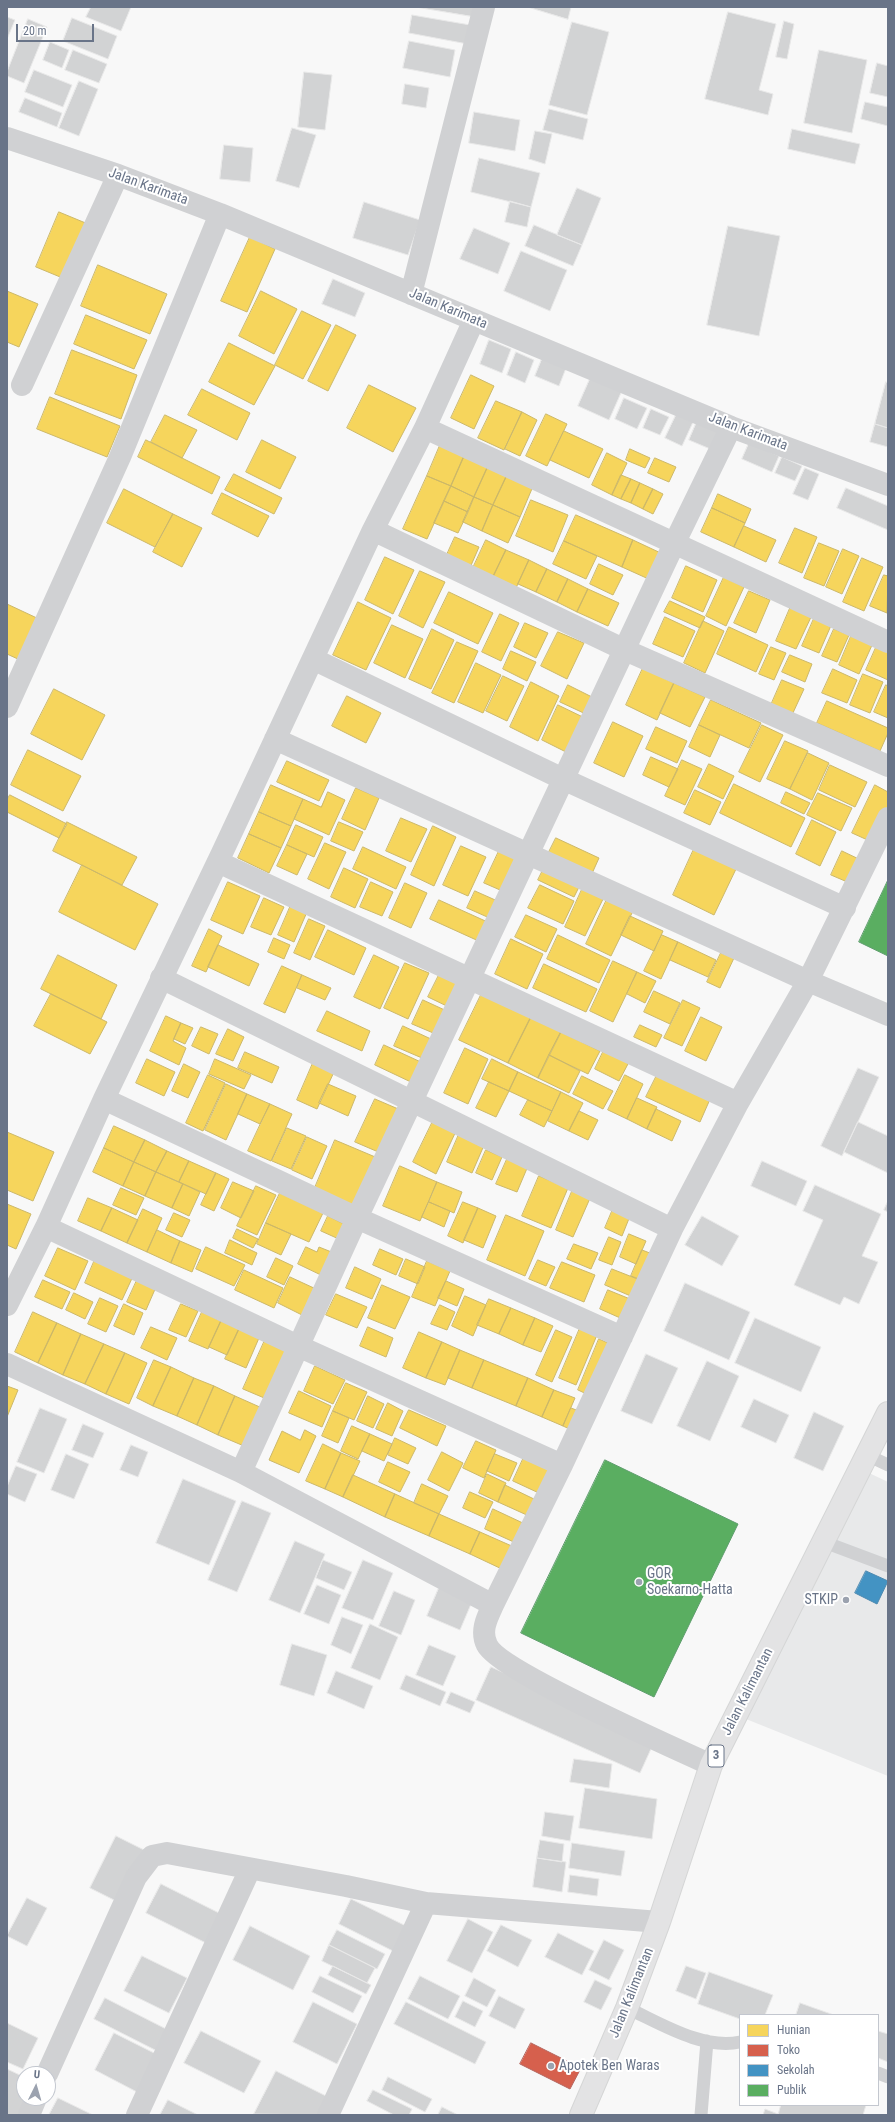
<!DOCTYPE html>
<html>
<head>
<meta charset="utf-8">
<style>
	body { margin:0 }
	#map { position:relative; width:895px; height:2122px; overflow:hidden; background:#f8f8f8; font-family:"Roboto Condensed",sans-serif }
	canvas { display:block }
	.frame { position:absolute; inset:0; border:8px solid #697488; pointer-events:none }
	.legend { position:absolute; left:739px; top:2014px; width:140px; height:92px; box-sizing:border-box; background:#fff; border:1px solid #c3c7cf; margin:0; padding:5px 7px; list-style:none; font-size:12px; color:#697488 }
	.legend li { display:flex; align-items:center; gap:8px; height:20px }
	.legend b { width:20px; border:1px solid #c3c7cf }
	.north { position:absolute; left:16px; top:2066px; width:40px; height:40px; box-sizing:border-box; background:#fff; border:1px solid #c3c7cf; border-radius:50%; rotate:5deg; font-size:11px; font-weight:700; line-height:16px; text-align:center; color:#697488 }
	.north::after { content:''; display:block; margin:auto; width:14px; height:18px; background:#9ba2af; clip-path:polygon(50% 0,100% 100%,50% 72%,0 100%) }
	.scale { position:absolute; left:16px; top:24px; width:78px; height:18px; box-sizing:border-box; border:2px solid #697488; border-top:0; padding-left:5px; font-size:12px; line-height:14px; white-space:nowrap; color:#697488; -webkit-text-stroke:3px #fff; paint-order:stroke }
</style>
</head>
<body>
<div id="map">
<canvas width="895" height="2122"></canvas>
<div class="frame"></div>
<ul class="legend">
<li><b style="height:11px;background:#f6d55c"></b>Hunian</li>
<li><b style="height:11px;background:#d6604d"></b>Toko</li>
<li><b style="height:11px;background:#4393c3"></b>Sekolah</li>
<li><b style="height:11px;background:#5aae61"></b>Publik</li>
</ul>
<div class="north">U</div>
<div class="scale">20 m</div>
</div>
<script>
const c = document.querySelector('canvas').getContext('2d');
c.lineJoin = 'round';
function paint(path, color) { c.fillStyle = color; c.fill(path, 'evenodd'); }
function strokePath(path, color, width, dash) { c.strokeStyle = color; c.lineWidth = width; c.lineCap = dash ? 'butt' : 'round'; c.setLineDash(dash || []); c.stroke(path); }
function drawText(font, color, halo, rows, align = 'center') {
  c.font = font + ' "Roboto Condensed",sans-serif'; c.lineWidth = 4; c.setLineDash([]); c.textBaseline = 'middle'; c.strokeStyle = halo; c.fillStyle = color; for (const [text, x, y, turn = 0] of rows) {
    c.save(); c.translate(x, y); c.rotate((+turn || 0) * Math.PI / 180); c.textAlign = isNaN(turn) ? turn : align; if (halo) c.strokeText(text, 0, 0); c.fillText(text, 0, 0); c.restore();
  }
}
paint(new Path2D(`
	M 867,1472 L 888,1482 L 888,1776 L 746,1719 Z`), '#e8e9ea');
const homes = new Path2D(`
	M 59,212 L 88,224 L 65,279 L 36,267 Z
	M 250,237 L 275,249 L 247,312 L 221,301 Z
	M 98,265 L 167,294 L 150,334 L 81,306 Z
	M 7,291 L 38,304 L 19,347 L 7,342 Z
	M 261,291 L 297,309 L 274,354 L 239,336 Z
	M 302,311 L 331,325 L 303,379 L 275,365 Z
	M 86,315 L 147,340 L 134,369 L 74,344 Z
	M 336,325 L 356,335 L 328,391 L 308,381 Z
	M 229,343 L 275,366 L 254,405 L 209,382 Z
	M 72,350 L 137,375 L 121,419 L 55,394 Z
	M 471,375 L 494,386 L 474,429 L 451,418 Z
	M 369,385 L 416,408 L 393,452 L 347,428 Z
	M 202,389 L 250,413 L 237,440 L 188,415 Z
	M 50,397 L 120,426 L 107,457 L 37,429 Z
	M 496,401 L 522,412 L 504,450 L 478,438 Z
	M 522,412 L 537,420 L 520,456 L 505,449 Z
	M 546,414 L 567,424 L 547,466 L 526,456 Z
	M 165,415 L 197,430 L 182,458 L 151,442 Z
	M 564,431 L 603,449 L 589,478 L 550,460 Z
	M 146,440 L 220,477 L 212,494 L 138,457 Z
	M 262,440 L 296,457 L 280,489 L 246,472 Z
	M 441,443 L 465,454 L 451,486 L 427,476 Z
	M 630,449 L 650,458 L 645,468 L 626,460 Z
	M 607,453 L 627,463 L 612,495 L 592,485 Z
	M 465,454 L 489,464 L 474,497 L 451,486 Z
	M 655,458 L 676,467 L 669,482 L 648,473 Z
	M 489,464 L 508,473 L 493,505 L 474,497 Z
	M 508,473 L 534,484 L 520,517 L 493,505 Z
	M 234,474 L 282,498 L 274,514 L 225,490 Z
	M 621,475 L 631,479 L 621,499 L 612,495 Z
	M 427,476 L 451,486 L 427,539 L 403,529 Z
	M 631,479 L 640,483 L 631,503 L 621,499 Z
	M 640,483 L 653,489 L 643,509 L 631,503 Z
	M 451,486 L 474,497 L 468,512 L 444,501 Z
	M 124,489 L 173,514 L 155,547 L 107,523 Z
	M 653,489 L 663,494 L 653,514 L 643,509 Z
	M 222,493 L 269,516 L 258,537 L 212,514 Z
	M 718,494 L 751,509 L 745,523 L 712,508 Z
	M 474,497 L 493,505 L 482,531 L 463,522 Z
	M 531,500 L 568,515 L 553,552 L 516,536 Z
	M 444,501 L 468,512 L 458,533 L 434,523 Z
	M 493,505 L 520,517 L 508,543 L 482,531 Z
	M 712,508 L 745,523 L 734,547 L 701,532 Z
	M 173,514 L 202,528 L 182,567 L 153,552 Z
	M 576,515 L 633,540 L 622,567 L 564,541 Z
	M 744,526 L 776,540 L 766,562 L 734,547 Z
	M 795,528 L 817,537 L 802,573 L 779,563 Z
	M 455,537 L 479,547 L 469,570 L 445,559 Z
	M 486,540 L 506,550 L 493,577 L 473,568 Z
	M 633,540 L 665,555 L 653,581 L 622,567 Z
	M 564,541 L 597,556 L 586,579 L 553,564 Z
	M 819,543 L 839,551 L 824,586 L 804,578 Z
	M 843,549 L 859,556 L 842,594 L 826,587 Z
	M 506,550 L 529,560 L 516,588 L 493,577 Z
	M 385,557 L 414,570 L 393,614 L 365,600 Z
	M 862,558 L 883,567 L 864,611 L 843,602 Z
	M 529,560 L 547,569 L 536,592 L 518,584 Z
	M 599,564 L 623,575 L 613,595 L 590,584 Z
	M 686,566 L 717,580 L 703,612 L 672,598 Z
	M 547,569 L 568,579 L 557,602 L 536,592 Z
	M 420,571 L 445,582 L 423,628 L 399,616 Z
	M 884,575 L 888,576 L 887,613 L 870,606 Z
	M 724,577 L 744,587 L 726,626 L 706,616 Z
	M 568,579 L 588,589 L 577,612 L 557,602 Z
	M 588,589 L 619,603 L 608,626 L 577,612 Z
	M 749,591 L 770,600 L 756,633 L 734,623 Z
	M 449,592 L 493,613 L 478,644 L 434,623 Z
	M 670,601 L 705,617 L 700,628 L 664,612 Z
	M 358,602 L 391,618 L 366,670 L 333,655 Z
	M 7,604 L 39,619 L 20,660 L 7,654 Z
	M 791,606 L 812,615 L 796,649 L 776,641 Z
	M 500,614 L 519,623 L 501,661 L 482,652 Z
	M 816,614 L 833,621 L 819,653 L 802,646 Z
	M 665,617 L 695,631 L 683,657 L 653,644 Z
	M 703,621 L 724,631 L 705,673 L 684,663 Z
	M 525,623 L 548,633 L 536,658 L 514,647 Z
	M 392,625 L 423,639 L 405,678 L 374,663 Z
	M 729,627 L 768,645 L 756,672 L 717,654 Z
	M 432,629 L 454,640 L 431,689 L 409,679 Z
	M 834,629 L 849,635 L 837,662 L 822,656 Z
	M 558,632 L 584,643 L 567,679 L 541,666 Z
	M 852,634 L 873,643 L 859,674 L 839,665 Z
	M 457,642 L 478,651 L 454,703 L 432,693 Z
	M 878,643 L 888,647 L 888,680 L 866,670 Z
	M 771,647 L 786,653 L 774,680 L 759,674 Z
	M 511,651 L 536,662 L 527,681 L 503,669 Z
	M 790,655 L 812,664 L 805,682 L 782,672 Z
	M 476,663 L 501,675 L 483,713 L 458,702 Z
	M 643,668 L 674,683 L 657,720 L 626,705 Z
	M 833,669 L 857,680 L 847,703 L 822,693 Z
	M 863,674 L 883,682 L 870,713 L 850,705 Z
	M 503,676 L 524,686 L 507,721 L 486,711 Z
	M 782,680 L 804,689 L 792,715 L 771,705 Z
	M 531,682 L 559,696 L 538,741 L 510,727 Z
	M 674,683 L 705,697 L 690,727 L 660,713 Z
	M 568,685 L 598,700 L 590,716 L 560,702 Z
	M 886,685 L 888,686 L 888,718 L 874,712 Z
	M 54,689 L 105,715 L 82,760 L 31,734 Z
	M 347,696 L 381,713 L 366,743 L 332,726 Z
	M 711,700 L 761,723 L 749,748 L 699,725 Z
	M 827,701 L 888,728 L 888,733 L 880,751 L 817,723 Z
	M 558,705 L 589,720 L 572,755 L 542,740 Z
	M 613,722 L 643,736 L 624,777 L 594,763 Z
	M 699,725 L 720,735 L 710,757 L 689,747 Z
	M 762,725 L 783,735 L 760,782 L 739,772 Z
	M 656,727 L 687,741 L 677,763 L 646,749 Z
	M 785,741 L 808,751 L 790,789 L 767,779 Z
	M 28,750 L 81,776 L 63,811 L 11,785 Z
	M 808,753 L 829,763 L 812,800 L 790,789 Z
	M 651,757 L 678,769 L 669,787 L 643,775 Z
	M 682,760 L 702,769 L 685,805 L 665,796 Z
	M 287,761 L 329,780 L 319,801 L 277,782 Z
	M 709,764 L 734,776 L 723,799 L 698,787 Z
	M 830,765 L 867,782 L 855,807 L 819,790 Z
	M 734,784 L 805,818 L 791,847 L 720,813 Z
	M 271,785 L 303,799 L 291,826 L 259,812 Z
	M 875,785 L 888,792 L 888,809 L 872,842 L 852,833 Z
	M 356,788 L 379,798 L 365,830 L 342,819 Z
	M 695,790 L 721,802 L 710,825 L 684,813 Z
	M 328,792 L 345,800 L 329,835 L 294,819 L 303,799 L 321,807 Z
	M 786,792 L 810,803 L 804,814 L 781,803 Z
	M 818,793 L 852,808 L 841,831 L 807,815 Z
	M 10,795 L 67,824 L 59,838 L 7,812 L 7,800 Z
	M 259,812 L 291,826 L 281,848 L 249,834 Z
	M 401,818 L 427,829 L 411,862 L 386,851 Z
	M 812,820 L 836,832 L 820,866 L 796,854 Z
	M 67,822 L 137,857 L 122,885 L 53,851 Z
	M 339,822 L 363,832 L 354,851 L 331,841 Z
	M 296,825 L 323,837 L 314,857 L 287,845 Z
	M 433,826 L 456,837 L 434,886 L 411,875 Z
	M 249,834 L 281,848 L 269,873 L 238,858 Z
	M 556,838 L 599,858 L 590,878 L 546,858 Z
	M 325,843 L 346,852 L 329,889 L 308,879 Z
	M 287,845 L 307,854 L 297,875 L 277,866 Z
	M 461,846 L 486,857 L 468,896 L 443,885 Z
	M 363,847 L 406,867 L 396,889 L 353,869 Z
	M 694,849 L 736,869 L 714,915 L 673,895 Z
	M 499,851 L 521,861 L 507,893 L 484,883 Z
	M 842,851 L 863,861 L 852,884 L 831,875 Z
	M 82,865 L 158,904 L 135,950 L 59,912 Z
	M 545,866 L 581,883 L 574,897 L 538,880 Z
	M 344,868 L 368,879 L 355,908 L 331,897 Z
	M 228,882 L 260,896 L 243,934 L 211,920 Z
	M 371,882 L 393,892 L 382,916 L 360,907 Z
	M 405,883 L 427,893 L 411,928 L 389,918 Z
	M 540,885 L 574,901 L 563,924 L 528,908 Z
	M 584,885 L 605,895 L 585,936 L 565,927 Z
	M 475,891 L 502,903 L 494,920 L 467,908 Z
	M 608,897 L 634,909 L 611,956 L 586,944 Z
	M 264,898 L 284,907 L 271,935 L 251,927 Z
	M 439,900 L 492,924 L 483,943 L 430,919 Z
	M 291,905 L 307,912 L 294,942 L 278,935 Z
	M 526,915 L 557,929 L 546,952 L 515,937 Z
	M 630,916 L 663,931 L 654,951 L 621,935 Z
	M 309,919 L 325,926 L 310,960 L 294,953 Z
	M 209,929 L 222,936 L 206,972 L 192,966 Z
	M 328,930 L 366,948 L 354,975 L 315,957 Z
	M 558,935 L 610,960 L 599,983 L 547,959 Z
	M 662,935 L 678,942 L 661,979 L 644,971 Z
	M 274,938 L 290,945 L 284,959 L 268,952 Z
	M 511,939 L 543,954 L 527,989 L 495,974 Z
	M 678,942 L 716,960 L 708,977 L 670,960 Z
	M 218,945 L 259,964 L 249,986 L 208,967 Z
	M 721,953 L 734,958 L 720,988 L 707,982 Z
	M 58,955 L 117,985 L 101,1019 L 41,989 Z
	M 374,955 L 399,967 L 380,1009 L 354,997 Z
	M 613,961 L 637,972 L 613,1022 L 590,1011 Z
	M 405,963 L 429,973 L 408,1019 L 384,1008 Z
	M 544,964 L 597,989 L 586,1012 L 533,988 Z
	M 282,966 L 302,975 L 285,1013 L 264,1004 Z
	M 637,972 L 656,981 L 645,1003 L 627,994 Z
	M 302,975 L 331,988 L 325,1000 L 297,988 Z
	M 439,975 L 464,986 L 453,1009 L 428,997 Z
	M 654,991 L 680,1003 L 670,1024 L 644,1012 Z
	M 482,993 L 531,1017 L 508,1063 L 459,1040 Z
	M 51,994 L 107,1022 L 90,1054 L 34,1026 Z
	M 423,1000 L 449,1012 L 438,1035 L 412,1024 Z
	M 683,1000 L 700,1008 L 682,1046 L 664,1038 Z
	M 327,1011 L 370,1031 L 362,1051 L 317,1031 Z
	M 166,1016 L 181,1023 L 173,1041 L 186,1048 L 179,1065 L 150,1051 Z
	M 531,1017 L 561,1032 L 538,1078 L 508,1063 Z
	M 701,1017 L 722,1027 L 706,1061 L 685,1051 Z
	M 181,1023 L 193,1028 L 185,1044 L 174,1039 Z
	M 640,1025 L 662,1035 L 656,1047 L 634,1037 Z
	M 403,1026 L 431,1039 L 422,1058 L 394,1046 Z
	M 201,1027 L 218,1034 L 209,1054 L 192,1046 Z
	M 228,1029 L 244,1037 L 233,1061 L 216,1054 Z
	M 561,1032 L 600,1051 L 588,1074 L 549,1055 Z
	M 384,1045 L 423,1063 L 413,1083 L 375,1065 Z
	M 465,1048 L 488,1059 L 468,1104 L 444,1093 Z
	M 604,1050 L 629,1062 L 619,1081 L 595,1069 Z
	M 245,1052 L 279,1067 L 272,1083 L 238,1068 Z
	M 549,1055 L 580,1071 L 569,1093 L 538,1078 Z
	M 147,1059 L 175,1072 L 164,1096 L 136,1083 Z
	M 215,1059 L 251,1075 L 244,1089 L 209,1074 Z
	M 492,1059 L 518,1072 L 509,1091 L 482,1079 Z
	M 313,1063 L 334,1072 L 317,1109 L 297,1100 Z
	M 184,1064 L 200,1072 L 188,1098 L 172,1091 Z
	M 518,1072 L 561,1092 L 552,1111 L 509,1091 Z
	M 658,1073 L 711,1097 L 700,1122 L 646,1097 Z
	M 208,1075 L 225,1083 L 203,1131 L 186,1123 Z
	M 625,1075 L 643,1084 L 627,1119 L 608,1110 Z
	M 582,1076 L 613,1091 L 603,1109 L 573,1094 Z
	M 489,1082 L 509,1091 L 496,1117 L 476,1108 Z
	M 226,1084 L 247,1094 L 226,1140 L 205,1130 Z
	M 328,1084 L 356,1096 L 348,1116 L 319,1103 Z
	M 561,1092 L 583,1103 L 569,1131 L 548,1121 Z
	M 247,1094 L 270,1104 L 260,1124 L 238,1114 Z
	M 637,1098 L 657,1107 L 647,1129 L 627,1119 Z
	M 375,1099 L 403,1111 L 383,1154 L 355,1142 Z
	M 528,1100 L 552,1111 L 544,1127 L 520,1115 Z
	M 270,1104 L 292,1114 L 271,1161 L 248,1151 Z
	M 656,1109 L 681,1121 L 672,1141 L 647,1129 Z
	M 579,1111 L 598,1120 L 588,1140 L 569,1131 Z
	M 434,1119 L 457,1129 L 436,1174 L 413,1162 Z
	M 114,1126 L 145,1140 L 134,1162 L 104,1148 Z
	M 287,1128 L 306,1136 L 291,1169 L 272,1161 Z
	M 7,1132 L 54,1152 L 33,1201 L 7,1190 Z
	M 460,1132 L 485,1143 L 472,1173 L 447,1162 Z
	M 307,1137 L 327,1146 L 312,1179 L 292,1170 Z
	M 145,1140 L 167,1151 L 156,1172 L 134,1162 Z
	M 335,1140 L 380,1159 L 359,1209 L 314,1190 Z
	M 104,1148 L 134,1162 L 123,1186 L 93,1172 Z
	M 486,1150 L 502,1157 L 492,1180 L 476,1173 Z
	M 167,1151 L 189,1161 L 179,1182 L 156,1172 Z
	M 508,1157 L 528,1166 L 517,1192 L 496,1184 Z
	M 189,1161 L 216,1173 L 206,1194 L 179,1182 Z
	M 134,1162 L 156,1172 L 145,1196 L 123,1186 Z
	M 400,1166 L 437,1182 L 420,1221 L 383,1206 Z
	M 156,1172 L 183,1184 L 172,1208 L 145,1196 Z
	M 216,1173 L 229,1179 L 214,1211 L 201,1205 Z
	M 539,1176 L 568,1188 L 551,1228 L 522,1216 Z
	M 233,1182 L 254,1191 L 241,1218 L 221,1208 Z
	M 437,1182 L 462,1192 L 454,1213 L 429,1202 Z
	M 183,1184 L 200,1192 L 189,1216 L 172,1208 Z
	M 256,1186 L 276,1195 L 257,1235 L 237,1226 Z
	M 121,1188 L 144,1198 L 136,1215 L 113,1205 Z
	M 573,1189 L 591,1196 L 573,1237 L 556,1230 Z
	M 280,1193 L 323,1213 L 309,1242 L 266,1223 Z
	M 88,1198 L 112,1208 L 101,1231 L 78,1221 Z
	M 429,1202 L 450,1211 L 444,1227 L 422,1217 Z
	M 463,1202 L 478,1208 L 463,1243 L 448,1236 Z
	M 7,1204 L 31,1214 L 16,1249 L 7,1245 Z
	M 112,1208 L 138,1220 L 127,1243 L 101,1231 Z
	M 478,1208 L 496,1216 L 483,1248 L 464,1240 Z
	M 143,1209 L 162,1218 L 147,1252 L 127,1243 Z
	M 613,1209 L 630,1216 L 622,1236 L 605,1228 Z
	M 174,1213 L 190,1220 L 182,1237 L 166,1230 Z
	M 506,1215 L 544,1231 L 525,1276 L 487,1260 Z
	M 328,1216 L 348,1226 L 341,1240 L 321,1231 Z
	M 266,1223 L 291,1234 L 281,1255 L 257,1244 Z
	M 237,1229 L 258,1239 L 253,1248 L 233,1238 Z
	M 157,1230 L 180,1241 L 171,1263 L 147,1252 Z
	M 629,1234 L 646,1241 L 636,1264 L 620,1257 Z
	M 609,1237 L 621,1242 L 612,1265 L 599,1260 Z
	M 230,1240 L 257,1253 L 252,1265 L 225,1253 Z
	M 180,1241 L 201,1250 L 192,1272 L 171,1263 Z
	M 574,1244 L 598,1253 L 591,1269 L 567,1259 Z
	M 206,1247 L 245,1265 L 234,1286 L 196,1269 Z
	M 306,1247 L 317,1252 L 319,1247 L 334,1253 L 323,1276 L 298,1264 Z
	M 58,1248 L 88,1261 L 75,1290 L 45,1276 Z
	M 380,1249 L 403,1259 L 396,1275 L 373,1265 Z
	M 642,1250 L 655,1255 L 644,1281 L 631,1276 Z
	M 96,1257 L 134,1274 L 122,1300 L 85,1283 Z
	M 276,1258 L 293,1266 L 284,1285 L 267,1277 Z
	M 406,1259 L 425,1267 L 418,1284 L 399,1276 Z
	M 538,1260 L 555,1267 L 546,1286 L 529,1279 Z
	M 427,1261 L 450,1271 L 435,1306 L 412,1297 Z
	M 562,1262 L 595,1275 L 584,1302 L 550,1288 Z
	M 355,1267 L 381,1279 L 372,1299 L 346,1288 Z
	M 612,1269 L 640,1280 L 633,1297 L 605,1285 Z
	M 244,1270 L 283,1288 L 274,1308 L 235,1290 Z
	M 290,1277 L 316,1289 L 304,1316 L 278,1303 Z
	M 138,1278 L 156,1287 L 146,1310 L 127,1302 Z
	M 43,1280 L 70,1292 L 62,1309 L 35,1297 Z
	M 446,1281 L 464,1289 L 457,1306 L 438,1298 Z
	M 382,1285 L 410,1297 L 395,1329 L 368,1318 Z
	M 608,1290 L 635,1301 L 627,1321 L 600,1309 Z
	M 74,1293 L 93,1302 L 85,1319 L 66,1310 Z
	M 336,1294 L 367,1307 L 357,1328 L 326,1315 Z
	M 465,1296 L 486,1305 L 473,1336 L 452,1326 Z
	M 100,1298 L 118,1306 L 106,1332 L 88,1324 Z
	M 489,1299 L 511,1308 L 499,1334 L 477,1325 Z
	M 124,1304 L 143,1313 L 134,1335 L 114,1326 Z
	M 181,1304 L 198,1311 L 186,1337 L 169,1330 Z
	M 440,1305 L 455,1312 L 447,1330 L 431,1324 Z
	M 511,1308 L 535,1318 L 523,1345 L 499,1334 Z
	M 33,1312 L 57,1323 L 38,1363 L 15,1352 Z
	M 202,1312 L 221,1321 L 208,1349 L 189,1341 Z
	M 535,1318 L 553,1326 L 541,1352 L 523,1345 Z
	M 221,1321 L 239,1329 L 227,1355 L 209,1347 Z
	M 57,1323 L 81,1334 L 63,1375 L 38,1363 Z
	M 151,1327 L 177,1338 L 167,1360 L 141,1348 Z
	M 368,1327 L 393,1338 L 386,1357 L 360,1346 Z
	M 580,1328 L 597,1335 L 576,1385 L 559,1378 Z
	M 239,1329 L 259,1338 L 246,1368 L 225,1359 Z
	M 556,1330 L 572,1337 L 552,1382 L 536,1375 Z
	M 419,1332 L 442,1342 L 426,1378 L 403,1368 Z
	M 81,1334 L 104,1344 L 85,1384 L 63,1375 Z
	M 599,1339 L 615,1346 L 593,1397 L 578,1390 Z
	M 265,1340 L 291,1351 L 269,1400 L 243,1389 Z
	M 442,1342 L 460,1350 L 445,1385 L 426,1378 Z
	M 104,1344 L 125,1353 L 106,1394 L 85,1384 Z
	M 460,1350 L 484,1360 L 472,1388 L 448,1378 Z
	M 125,1353 L 147,1363 L 129,1404 L 106,1394 Z
	M 154,1360 L 171,1367 L 153,1406 L 137,1398 Z
	M 484,1360 L 528,1378 L 516,1406 L 472,1388 Z
	M 315,1366 L 345,1380 L 333,1404 L 304,1391 Z
	M 171,1367 L 194,1378 L 177,1416 L 153,1406 Z
	M 194,1378 L 214,1386 L 197,1425 L 177,1416 Z
	M 528,1378 L 554,1390 L 542,1417 L 516,1406 Z
	M 346,1383 L 367,1392 L 354,1420 L 333,1411 Z
	M 7,1386 L 18,1390 L 7,1417 Z
	M 214,1386 L 235,1396 L 218,1435 L 197,1425 Z
	M 554,1390 L 575,1398 L 563,1426 L 542,1417 Z
	M 299,1391 L 331,1406 L 322,1427 L 289,1413 Z
	M 235,1396 L 262,1408 L 244,1446 L 218,1435 Z
	M 368,1396 L 384,1404 L 373,1428 L 357,1421 Z
	M 388,1403 L 403,1411 L 392,1436 L 376,1429 Z
	M 571,1408 L 584,1413 L 576,1432 L 563,1426 Z
	M 409,1410 L 446,1426 L 437,1446 L 400,1428 Z
	M 333,1411 L 349,1418 L 338,1443 L 322,1436 Z
	M 352,1426 L 370,1434 L 358,1459 L 341,1451 Z
	M 305,1430 L 316,1436 L 299,1473 L 269,1460 L 282,1431 L 300,1440 Z
	M 370,1434 L 392,1444 L 384,1461 L 362,1451 Z
	M 395,1438 L 416,1448 L 408,1464 L 388,1455 Z
	M 476,1441 L 496,1450 L 484,1478 L 463,1468 Z
	M 323,1444 L 341,1453 L 325,1489 L 306,1481 Z
	M 442,1452 L 463,1463 L 449,1491 L 428,1480 Z
	M 341,1453 L 360,1461 L 343,1497 L 325,1489 Z
	M 495,1454 L 517,1463 L 509,1481 L 487,1471 Z
	M 524,1457 L 552,1469 L 541,1494 L 513,1481 Z
	M 388,1462 L 410,1472 L 400,1492 L 379,1482 Z
	M 487,1474 L 506,1483 L 498,1502 L 479,1493 Z
	M 353,1475 L 395,1494 L 385,1517 L 343,1497 Z
	M 422,1484 L 448,1496 L 439,1514 L 414,1503 Z
	M 505,1485 L 536,1500 L 529,1516 L 498,1502 Z
	M 470,1492 L 493,1502 L 485,1518 L 463,1508 Z
	M 395,1494 L 439,1514 L 429,1536 L 385,1517 Z
	M 493,1509 L 525,1524 L 516,1543 L 485,1529 Z
	M 439,1514 L 480,1532 L 470,1554 L 429,1536 Z
	M 480,1532 L 514,1547 L 504,1570 L 470,1554 Z`);
paint(homes, '#f6d55c');
strokePath(homes, '#ccb869', 1);
const shops = new Path2D(`
	M 531,2043 L 581,2068 L 570,2089 L 520,2064 Z`);
paint(shops, '#d6604d');
strokePath(shops, '#b5665f', 1);
const schools = new Path2D(`
	M 866,1571 L 888,1581 L 877,1604 L 855,1593 Z`);
paint(schools, '#4393c3');
strokePath(schools, '#4e8ab1', 1);
const public = new Path2D(`
	M 888,880 L 888,956 L 859,942 Z
	M 605,1460 L 738,1524 L 654,1697 L 521,1633 Z`);
paint(public, '#5aae61');
strokePath(public, '#5e9d6d', 1);
const building = new Path2D(`
	M 91,7 L 131,7 L 121,31 L 86,17 Z
	M 416,7 L 479,7 L 477,17 Z
	M 528,7 L 571,7 L 568,19 Z
	M 728,12 L 776,24 L 759,90 L 773,94 L 768,115 L 705,99 Z
	M 412,15 L 476,26 L 473,45 L 409,33 Z
	M 7,17 L 15,20 L 7,39 Z
	M 72,18 L 117,36 L 108,59 L 63,41 Z
	M 28,19 L 47,27 L 24,83 L 7,76 L 7,72 Z
	M 784,21 L 794,24 L 787,59 L 776,57 Z
	M 572,22 L 609,32 L 587,115 L 549,105 Z
	M 409,41 L 455,50 L 450,77 L 403,68 Z
	M 50,42 L 69,50 L 62,68 L 43,60 Z
	M 73,50 L 107,64 L 99,83 L 65,70 Z
	M 819,50 L 867,60 L 852,133 L 804,123 Z
	M 877,63 L 888,66 L 888,97 L 870,93 Z
	M 34,70 L 72,85 L 63,107 L 25,92 Z
	M 304,72 L 332,75 L 325,130 L 298,127 Z
	M 79,81 L 98,89 L 79,136 L 59,128 Z
	M 405,84 L 429,88 L 426,108 L 402,104 Z
	M 25,98 L 62,113 L 57,127 L 19,112 Z
	M 865,102 L 888,107 L 888,126 L 861,119 Z
	M 549,109 L 588,119 L 583,140 L 543,130 Z
	M 474,112 L 520,120 L 515,151 L 469,143 Z
	M 292,128 L 316,135 L 299,188 L 276,181 Z
	M 792,129 L 860,144 L 855,164 L 788,149 Z
	M 535,131 L 552,134 L 545,164 L 529,159 Z
	M 224,145 L 253,148 L 250,182 L 220,179 Z
	M 479,158 L 540,173 L 531,207 L 471,192 Z
	M 577,188 L 601,198 L 582,245 L 557,235 Z
	M 510,201 L 531,207 L 527,227 L 505,222 Z
	M 364,202 L 420,220 L 408,255 L 353,238 Z
	M 534,225 L 582,245 L 573,266 L 525,246 Z
	M 728,226 L 780,236 L 759,336 L 707,325 Z
	M 474,228 L 510,243 L 498,274 L 460,259 Z
	M 521,251 L 567,270 L 550,311 L 504,291 Z
	M 333,279 L 365,293 L 355,317 L 322,304 Z
	M 489,340 L 511,349 L 502,373 L 480,364 Z
	M 516,352 L 534,360 L 525,383 L 507,375 Z
	M 544,354 L 568,363 L 559,386 L 535,376 Z
	M 593,372 L 624,386 L 609,420 L 578,406 Z
	M 886,382 L 888,383 L 888,428 L 875,424 Z
	M 624,398 L 647,408 L 637,429 L 615,419 Z
	M 651,409 L 669,417 L 660,435 L 643,428 Z
	M 676,415 L 693,422 L 682,446 L 665,438 Z
	M 698,419 L 724,431 L 715,451 L 689,440 Z
	M 875,424 L 888,428 L 888,447 L 870,442 Z
	M 749,443 L 779,456 L 772,472 L 742,459 Z
	M 782,457 L 802,466 L 795,481 L 775,473 Z
	M 805,468 L 819,474 L 808,500 L 793,494 Z
	M 846,488 L 888,506 L 888,530 L 837,508 Z
	M 858,1068 L 879,1077 L 842,1156 L 821,1146 Z
	M 858,1122 L 888,1136 L 888,1173 L 844,1152 Z
	M 762,1161 L 807,1181 L 796,1206 L 751,1186 Z
	M 815,1185 L 881,1214 L 862,1256 L 878,1262 L 859,1304 L 844,1297 L 840,1305 L 794,1285 L 823,1220 L 803,1211 Z
	M 888,1201 L 888,1212 L 884,1210 Z
	M 702,1216 L 739,1236 L 722,1266 L 685,1245 Z
	M 685,1283 L 750,1312 L 729,1360 L 664,1331 Z
	M 755,1318 L 821,1347 L 801,1392 L 735,1363 Z
	M 646,1354 L 678,1368 L 652,1424 L 621,1411 Z
	M 707,1361 L 739,1376 L 710,1441 L 677,1426 Z
	M 754,1399 L 789,1415 L 776,1443 L 741,1427 Z
	M 40,1408 L 67,1419 L 44,1473 L 17,1462 Z
	M 814,1412 L 844,1426 L 823,1471 L 794,1458 Z
	M 83,1424 L 104,1433 L 93,1458 L 72,1450 Z
	M 131,1445 L 148,1452 L 138,1477 L 120,1470 Z
	M 66,1454 L 89,1464 L 74,1499 L 51,1490 Z
	M 16,1466 L 37,1474 L 25,1502 L 7,1494 L 7,1487 Z
	M 183,1479 L 236,1501 L 209,1565 L 156,1543 Z
	M 242,1501 L 271,1513 L 237,1592 L 208,1580 Z
	M 295,1541 L 325,1554 L 300,1613 L 269,1600 Z
	M 323,1560 L 352,1572 L 344,1590 L 316,1578 Z
	M 363,1560 L 393,1573 L 373,1620 L 342,1608 Z
	M 441,1583 L 474,1597 L 460,1630 L 427,1616 Z
	M 317,1585 L 341,1595 L 329,1624 L 304,1614 Z
	M 394,1591 L 415,1600 L 401,1635 L 379,1626 Z
	M 342,1617 L 363,1625 L 351,1654 L 331,1645 Z
	M 370,1624 L 398,1637 L 380,1680 L 351,1668 Z
	M 292,1644 L 327,1655 L 314,1696 L 280,1685 Z
	M 429,1645 L 456,1656 L 443,1686 L 416,1675 Z
	M 491,1667 L 655,1740 L 640,1773 L 476,1700 Z
	M 336,1671 L 373,1686 L 364,1709 L 327,1693 Z
	M 406,1675 L 446,1692 L 440,1706 L 400,1689 Z
	M 451,1692 L 475,1702 L 470,1713 L 446,1703 Z
	M 574,1759 L 612,1764 L 609,1788 L 570,1782 Z
	M 585,1788 L 657,1799 L 652,1839 L 579,1828 Z
	M 545,1812 L 574,1816 L 570,1841 L 542,1836 Z
	M 116,1836 L 144,1850 L 118,1902 L 90,1888 Z
	M 540,1840 L 564,1844 L 562,1862 L 537,1858 Z
	M 572,1843 L 625,1851 L 621,1876 L 569,1868 Z
	M 537,1858 L 566,1862 L 562,1892 L 533,1887 Z
	M 570,1875 L 599,1879 L 597,1896 L 568,1892 Z
	M 161,1884 L 223,1915 L 208,1944 L 146,1913 Z
	M 27,1898 L 47,1908 L 27,1946 L 7,1936 Z
	M 351,1899 L 406,1926 L 393,1951 L 339,1924 Z
	M 468,1919 L 493,1932 L 472,1973 L 447,1961 Z
	M 501,1925 L 532,1940 L 518,1967 L 487,1951 Z
	M 250,1926 L 310,1956 L 293,1990 L 233,1960 Z
	M 337,1930 L 385,1954 L 377,1969 L 329,1945 Z
	M 558,1933 L 594,1951 L 582,1975 L 545,1957 Z
	M 604,1940 L 624,1950 L 609,1980 L 589,1970 Z
	M 329,1945 L 375,1968 L 367,1983 L 322,1961 Z
	M 142,1956 L 187,1978 L 169,2013 L 124,1991 Z
	M 333,1966 L 371,1985 L 366,1994 L 328,1975 Z
	M 686,1966 L 706,1973 L 696,1999 L 676,1991 Z
	M 709,1972 L 773,1995 L 765,2015 L 740,2015 L 740,2019 L 698,2004 Z
	M 320,1976 L 362,1996 L 353,2013 L 312,1992 Z
	M 420,1976 L 460,1996 L 448,2019 L 408,1999 Z
	M 474,1978 L 496,1990 L 487,2007 L 465,1996 Z
	M 595,1980 L 612,1988 L 601,2010 L 584,2002 Z
	M 499,1996 L 525,2009 L 515,2029 L 489,2016 Z
	M 105,1998 L 172,2032 L 161,2053 L 94,2019 Z
	M 463,2001 L 483,2011 L 475,2027 L 455,2017 Z
	M 313,2002 L 357,2024 L 337,2064 L 293,2042 Z
	M 406,2002 L 486,2042 L 475,2064 L 394,2024 Z
	M 800,2003 L 834,2015 L 796,2015 Z
	M 7,2023 L 38,2038 L 23,2069 L 7,2062 Z
	M 201,2031 L 261,2061 L 244,2093 L 184,2063 Z
	M 878,2031 L 888,2034 L 888,2062 L 878,2058 Z
	M 114,2033 L 156,2054 L 137,2092 L 95,2070 Z
	M 7,2069 L 24,2077 L 24,2098 L 30,2098 L 21,2115 L 7,2115 Z
	M 276,2071 L 330,2098 L 321,2115 L 254,2114 Z
	M 388,2077 L 432,2099 L 425,2112 L 382,2090 Z
	M 373,2090 L 412,2109 L 409,2115 L 394,2115 L 367,2101 Z
	M 58,2098 L 93,2115 L 49,2115 Z
	M 168,2100 L 198,2115 L 160,2115 Z
	M 781,2105 L 866,2105 L 863,2115 L 763,2115 L 765,2109 L 778,2114 Z
	M 442,2107 L 458,2115 L 438,2115 Z`);
paint(building, '#d2d3d4');
strokePath(building, '#e8e8e8', 1);
const highway = new Path2D(`
	M 581,2115 L 627,2008 L 659,1922 L 711,1765 L 888,1413`);
strokePath(highway, '#d5d6d6', 24);
strokePath(new Path2D(`
	M 867,1455 L 888,1465
	M 824,1542 L 888,1566
	M 627,2008 C 660,2023 702,2050 740,2042
	M 878,2073 L 888,2077
	M 701,2115 L 707,2041`), '#d0d1d3', 13);
strokePath(new Path2D(`
	M 7,138 L 118,175 L 220,214 L 731,427 L 888,485
	M 411,294 L 484,7
	M 22,385 L 118,175
	M 425,428 L 888,642
	M 373,530 L 625,650 L 888,766
	M 313,659 L 563,779 L 845,908
	M 7,707 L 120,457 L 220,214
	M 275,739 L 808,981 L 888,1015
	M 218,862 L 738,1103
	M 161,978 L 672,1229
	M 104,1099 L 222,853 L 373,530 L 425,428 L 474,320
	M 46,1227 L 298,1346 L 562,1465
	M 7,1305 L 46,1227 L 104,1099 L 357,1218 L 622,1337
	M 7,1364 L 241,1472 L 493,1605
	M 241,1472 L 357,1218 L 674,544 L 731,427
	M 711,1765 C 675,1748 499,1671 487,1645 C 480,1631 487,1618 493,1605 L 562,1465 L 672,1229 L 738,1103 L 808,981 L 888,818
	M 47,2074 L 136,1877 L 152,1856 L 167,1853 L 346,1886 L 426,1903 L 659,1922
	M 29,2115 L 36,2098
	M 137,2115 L 250,1869
	M 328,2115 L 426,1903`), '#d0d1d3', 22);
strokePath(highway, '#e3e3e4', 22);
for (const [x, y, r, color] of [
	[639,1582,4,"#9ba2af"],
	[846,1600,4,"#9ba2af"],
	[551,2066,4,"#9ba2af"]
]) { const dot = new Path2D(); dot.arc(x, y, r, 0, 2 * Math.PI); c.fillStyle = color; c.fill(dot); strokePath(dot, '#fff', 1.5); }
for (const [x, y, w] of [
	[716,1756,16]
]) { const box = new Path2D(); box.roundRect(x - w / 2, y - 11, w, 22, 3); c.fillStyle = '#fff'; c.fill(box); strokePath(box, '#697488', 1); }
drawText('bold 13px', '#697488', null, [
	["3",716,1756]
]);
drawText('14px', '#697488', '#fff', [
	["Jalan Karimata",148,187,20],
	["Jalan Karimata",448,309,23],
	["Jalan Karimata",748,432,21],
	["Jalan Kalimantan",748,1692,-63],
	["Jalan Kalimantan",632,1993,-68]
]);
drawText('14px', '#697488', '#fff', [
	["GOR",647,1574],
	["Soekarno-Hatta",647,1590],
	["STKIP",838,1600,"right"],
	["Apotek Ben Waras",559,2066]
], 'left');
</script>
</body>
</html>
